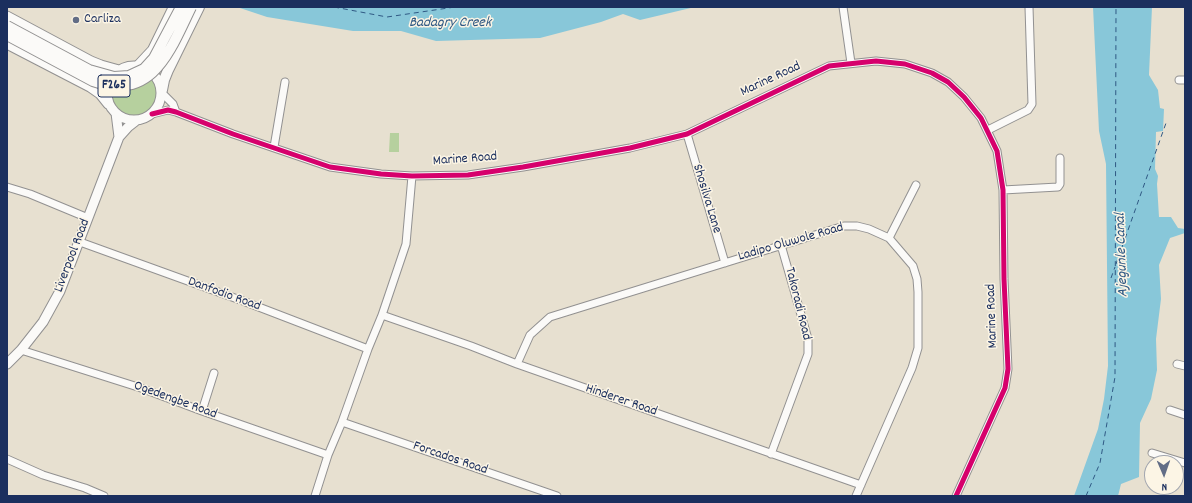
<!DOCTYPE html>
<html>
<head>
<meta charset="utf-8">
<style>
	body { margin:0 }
	#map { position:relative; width:1192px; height:503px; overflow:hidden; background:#e7e0d0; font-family:Dekko,sans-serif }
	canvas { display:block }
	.frame { position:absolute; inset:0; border:8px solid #1b2f5e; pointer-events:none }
	.north { position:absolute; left:1144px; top:455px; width:40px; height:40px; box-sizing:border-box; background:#fcf5e5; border:1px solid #a2a6af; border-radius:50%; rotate:178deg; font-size:11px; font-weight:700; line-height:16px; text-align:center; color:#1b2f5e }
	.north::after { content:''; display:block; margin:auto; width:14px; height:18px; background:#626d86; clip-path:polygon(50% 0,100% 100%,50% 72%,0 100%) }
</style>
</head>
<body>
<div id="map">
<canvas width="1192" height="503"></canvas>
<div class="frame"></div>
<div class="north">N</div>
</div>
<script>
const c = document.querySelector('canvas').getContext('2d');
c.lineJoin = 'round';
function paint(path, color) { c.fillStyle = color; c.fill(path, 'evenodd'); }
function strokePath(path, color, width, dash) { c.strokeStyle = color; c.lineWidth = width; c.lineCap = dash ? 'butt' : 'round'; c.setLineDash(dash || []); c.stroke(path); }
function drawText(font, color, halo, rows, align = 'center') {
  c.font = font + ' Dekko,sans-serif'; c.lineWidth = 3; c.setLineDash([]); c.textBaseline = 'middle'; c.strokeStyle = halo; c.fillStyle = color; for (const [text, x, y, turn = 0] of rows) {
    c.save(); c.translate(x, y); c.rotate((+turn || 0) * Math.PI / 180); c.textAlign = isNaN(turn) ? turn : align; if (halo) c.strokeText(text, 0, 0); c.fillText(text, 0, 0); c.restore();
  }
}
paint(new Path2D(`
	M110 93a24 24 0 1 1 48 0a24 24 0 1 1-48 0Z
	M 390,133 L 399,133 L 399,152 L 389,152 Z`), '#b6d09e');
paint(new Path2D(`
	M 237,7 L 695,7 L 640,20 L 623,14 L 601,22 L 540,38 L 436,41 L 401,31 L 353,31 L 267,17 Z
	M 1093,7 L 1152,7 L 1149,75 L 1158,90 L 1160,108 L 1164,109 L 1163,131 L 1156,132 L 1155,169 L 1158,176 L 1157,184 L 1159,217 L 1171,217 L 1178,228 L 1185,229 L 1185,233 L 1170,238 L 1159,265 L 1161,299 L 1156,339 L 1157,370 L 1151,399 L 1140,423 L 1139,477 L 1121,484 L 1118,496 L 1074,496 L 1098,429 L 1104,399 L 1108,366 L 1106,164 L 1099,131 Z`), '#88c7d9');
strokePath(new Path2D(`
	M 334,7 L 387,17 L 455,7
	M 1116,264 L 1166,123
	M 1111,278 L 1115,267
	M 1086,496 L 1100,463 L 1115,377 L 1116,7`), '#2f5984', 1, [5, 4]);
const minor = new Path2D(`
	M 843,7 L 851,63
	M 1179,80 L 1185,80
	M 162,93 L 173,104 L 176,112
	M 152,114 L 168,110 L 176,112 L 233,134 L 330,167 L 381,174 L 412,176 L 468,175 L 523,167 L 630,148 L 687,134 L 829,66 L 876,61 L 905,64 L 932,73 L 948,82 L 964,97 L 981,118 L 997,151 L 1003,190 L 1004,279 L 1008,369 L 1005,388 L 956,496
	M 988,130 L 1028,110 L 1032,104 L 1029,7
	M 687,134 L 725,263
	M 274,147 L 285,82
	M 7,187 L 30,194 L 88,218
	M 1003,190 L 1058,187 L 1060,184 L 1060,158
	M 889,238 L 916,185
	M 80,242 L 243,301 L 368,349
	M 382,315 L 471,346 L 517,364 L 861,485
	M 21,350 L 141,388 L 202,411 L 328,455
	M 517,364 L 530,335 L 550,317 L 844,226 L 857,226 L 869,229 L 889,238 L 913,266 L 917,279 L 918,292 L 918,348 L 912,368 L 856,496
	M 1177,364 L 1185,366
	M 1170,410 L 1185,415
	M 202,411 L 214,373
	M 342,422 L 557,496
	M 1152,453 L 1185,463
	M 771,454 L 808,354 L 808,339 L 781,245
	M 7,459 L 43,475 L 85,488 L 104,496
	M 315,496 L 328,455 L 342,422 L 368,349 L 382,315 L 406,244 L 412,176`);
const major = new Path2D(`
	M 7,16 L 91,61 L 101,65 L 119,70
	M 7,44 L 90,87 L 100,94 L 108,104
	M107 93a27 27 0 1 1 54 0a27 27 0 1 1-54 0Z
	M 116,113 L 119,137
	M 7,364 L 21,350 L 43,322 L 60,291 L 119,137 L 128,127 L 137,120`);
const highway = new Path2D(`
	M 138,66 L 153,50 L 174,7
	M 162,90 L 164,80 L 168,70 L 199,7`);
strokePath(minor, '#929191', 9);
strokePath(major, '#929191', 11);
strokePath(highway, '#929191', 12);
strokePath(minor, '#fbfaf8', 7);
strokePath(major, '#fbfaf8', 9);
strokePath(highway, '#fbfaf8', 10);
const highwayBridge = new Path2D(`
	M 7,26 L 89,70 L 114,77 L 129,76 L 144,69 L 154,58 L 181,7
	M 7,35 L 93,81 C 153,102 170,50 191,7`);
strokePath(highwayBridge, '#929191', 12, []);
strokePath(highwayBridge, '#fbfaf8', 10);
strokePath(new Path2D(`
	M 152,114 L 168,110 L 176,112 L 233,134 L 330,167 L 381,174 L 412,176 L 468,175 L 523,167 L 630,148 L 687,134 L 829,66 L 876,61 L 905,64 L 932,73 L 948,82 L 964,97 L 981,118 L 997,151 L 1003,190 L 1004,279 L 1008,369 L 1005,388 L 956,496`), '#d6006c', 5);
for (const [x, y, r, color] of [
	[76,20,4,"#626d86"]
]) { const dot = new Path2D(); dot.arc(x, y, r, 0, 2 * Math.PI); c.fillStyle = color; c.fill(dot); strokePath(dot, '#fcf5e5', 1.5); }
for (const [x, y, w] of [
	[114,86,32]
]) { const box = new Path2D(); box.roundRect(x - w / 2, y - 11, w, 22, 3); c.fillStyle = '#fcf5e5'; c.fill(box); strokePath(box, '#1b2f5e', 1); }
drawText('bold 13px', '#1b2f5e', null, [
	["F265",114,86]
]);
drawText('14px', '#1b2f5e', '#fcf5e5', [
	["Carliza",84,20]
], 'left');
drawText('14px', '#1b2f5e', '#fcf5e5', [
	["Marine Road",771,80,-25],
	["Marine Road",465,160,-4],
	["Shosilva Lane",706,199,73],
	["Ladipo Oluwole Road",791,243,-16],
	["Liverpool Road",73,256,-69],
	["Danfodio Road",224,295,20],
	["Takoradi Road",797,304,76],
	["Marine Road",993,316,-92],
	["Ogedengbe Road",175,401,20],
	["Hinderer Road",621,401,19],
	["Forcados Road",450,459,19]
]);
drawText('italic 15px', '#2f5984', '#fcf5e5', [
	["Badagry Creek",450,24],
	["Ajegunle Canal",1123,255,-92]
]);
</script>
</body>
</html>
